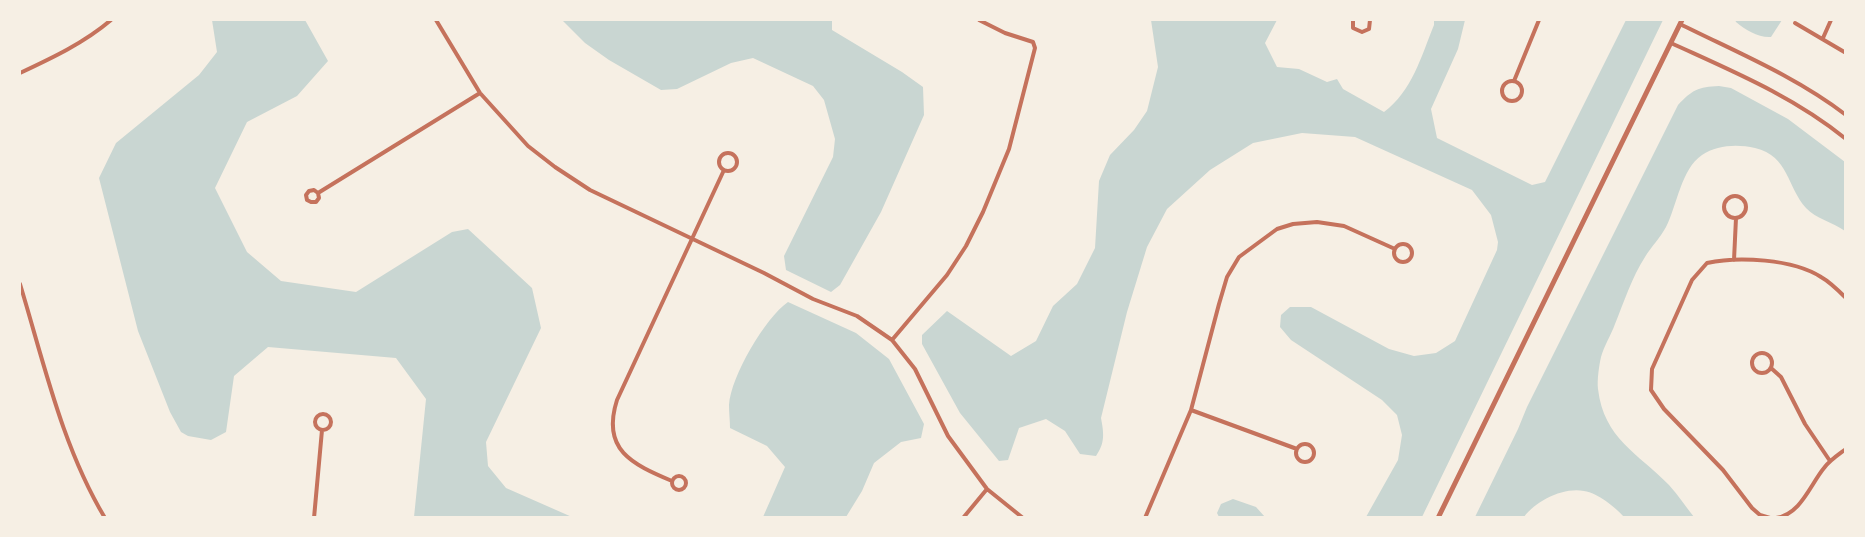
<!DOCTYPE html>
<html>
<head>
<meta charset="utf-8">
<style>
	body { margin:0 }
	#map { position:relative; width:1865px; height:537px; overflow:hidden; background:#f6efe4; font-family:"DejaVu Sans",sans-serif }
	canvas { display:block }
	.frame { position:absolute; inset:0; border:21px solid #f6efe4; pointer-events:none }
</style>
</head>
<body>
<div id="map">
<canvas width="1865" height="537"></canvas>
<div class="frame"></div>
</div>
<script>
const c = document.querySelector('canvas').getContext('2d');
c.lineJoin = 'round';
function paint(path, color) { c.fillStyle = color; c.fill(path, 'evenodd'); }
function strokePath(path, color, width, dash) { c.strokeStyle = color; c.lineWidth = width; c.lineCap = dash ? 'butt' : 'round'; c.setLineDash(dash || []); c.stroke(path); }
paint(new Path2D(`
	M 212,20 L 305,20 L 328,61 L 297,96 L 247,122 L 215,188 L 247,252 L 281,281 L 356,292 L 452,232 L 468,229 L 532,288 L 541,328 L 486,442 L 488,466 L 506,488 L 572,517 L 414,517 L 426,399 L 396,358 L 268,347 L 234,376 L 226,432 L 211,440 L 188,436 L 181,432 L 170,412 L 138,331 L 99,178 L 116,143 L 199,75 L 217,52 Z
	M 562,20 L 832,20 L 832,30 L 902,72 L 923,87 L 924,115 L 881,212 L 840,285 L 831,292 L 786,270 L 784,256 L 833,157 L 835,139 L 824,100 L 813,86 L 753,58 L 731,63 L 677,89 L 661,90 L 609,60 L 585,43 Z
	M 1151,20 L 1277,20 L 1265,43 L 1277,67 L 1299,69 L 1327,82 L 1337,79 L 1343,89 L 1384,112 C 1412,91 1421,57 1434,25 L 1434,20 L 1465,20 L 1458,49 L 1431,109 L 1437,138 L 1532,185 L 1545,182 L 1626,20 L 1663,20 L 1422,517 L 1366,517 L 1398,460 L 1402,435 L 1397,415 L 1382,400 L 1291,340 L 1280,327 L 1281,315 L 1290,307 L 1311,307 L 1389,349 L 1414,356 L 1436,353 L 1455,341 L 1497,250 L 1498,242 L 1491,215 L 1472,190 L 1355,137 L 1302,133 L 1253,143 L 1210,170 L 1167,209 L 1147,247 L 1127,312 L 1101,418 C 1104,434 1105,443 1096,456 L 1080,454 L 1065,431 L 1046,419 L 1019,428 L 1008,460 L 999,461 L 960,413 L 922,344 L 922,335 L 947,311 L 1011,356 L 1036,341 L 1053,306 L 1077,284 L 1095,248 L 1099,181 L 1110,155 L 1134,130 L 1147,111 L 1158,67 Z
	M 1735,20 L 1782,20 L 1771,37 C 1759,38 1745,30 1736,22 Z
	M 1719,86 L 1731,88 L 1788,119 L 1845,162 L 1845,231 C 1833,222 1816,219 1806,208 C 1787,187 1789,156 1755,148 C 1737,144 1717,145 1702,155 C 1681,169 1677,206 1666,227 C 1660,238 1651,247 1645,257 C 1632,277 1624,302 1615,324 C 1611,335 1604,346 1601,357 C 1599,366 1597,380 1598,389 C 1604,439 1638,453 1669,485 C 1678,495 1686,507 1694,517 L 1624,517 C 1615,507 1598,493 1584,491 C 1563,487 1536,501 1524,517 L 1475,517 L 1518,429 L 1527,407 L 1678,105 C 1692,90 1698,87 1719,86 Z
	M 788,302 L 856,333 L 889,359 L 924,424 L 921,438 L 901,442 L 874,463 L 862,491 L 846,517 L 763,517 L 785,467 L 767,446 L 730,428 C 730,421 729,413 729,405 C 731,376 765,318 788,302 Z
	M 1233,499 L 1256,507 L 1265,517 L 1219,517 L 1217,513 L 1221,504 Z`), '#c9d6d2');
strokePath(new Path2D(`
	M 436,20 L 480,93 L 528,146 L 555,167 L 590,190 L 764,273 L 813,299 L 857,316 L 892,340 L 915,369 L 948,436 L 987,489 L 1023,518
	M 1353,20 L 1353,28 L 1362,32 L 1369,29 L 1370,20
	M 1795,23 L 1846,53
	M 1680,24 C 1736,52 1795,76 1846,115
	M 1823,38 L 1831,20
	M 1671,43 C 1732,71 1793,96 1846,139
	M 20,73 C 52,58 84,43 111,20
	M 1514,81 L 1539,20
	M1502 91a10 10 0 1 1 20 0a10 10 0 1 1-20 0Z
	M719 162a9 9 0 1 1 18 0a9 9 0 1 1-18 0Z
	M 318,193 L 314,190 L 309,191 L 306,195 L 307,200 L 311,202 L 316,202 L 319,198 L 318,193 L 480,93
	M1724 207a11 11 0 1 1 22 0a11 11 0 1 1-22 0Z
	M1394 253a9 9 0 1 1 18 0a9 9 0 1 1-18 0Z
	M 1734,260 L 1736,218
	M 20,284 C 44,363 62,446 105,518
	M 892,340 L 947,275 L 966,246 L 983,212 L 1009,149 L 1035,48 L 1033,42 L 1005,33 L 979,20
	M1752 363a10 10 0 1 1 20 0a10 10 0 1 1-20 0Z
	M 1771,368 L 1781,377 L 1805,424 L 1830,461
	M 1191,410 L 1297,449
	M315 422a8 8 0 1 1 16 0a8 8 0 1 1-16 0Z
	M1296 453a9 9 0 1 1 18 0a9 9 0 1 1-18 0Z
	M672 483a7 7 0 1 1 14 0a7 7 0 1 1-14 0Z
	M 672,481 C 632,464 601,450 617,400 L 724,170
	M 314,518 L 322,430
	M 963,518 L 987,489
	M 1145,518 L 1191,410 L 1219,304 L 1227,277 L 1239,257 L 1277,229 L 1293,224 L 1317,222 L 1344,226 L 1395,249
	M 1770,518 L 1760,515 L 1752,508 L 1723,470 L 1664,409 L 1651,390 L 1652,369 L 1692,280 L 1707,263 C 1738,256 1793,259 1821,277 C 1830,282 1838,290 1846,298
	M 1776,518 C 1801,514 1810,485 1824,468 C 1830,460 1838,455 1846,449`), '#c5725c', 4);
strokePath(new Path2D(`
	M 1438,518 L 1682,20`), '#c5725c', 5);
</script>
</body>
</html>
